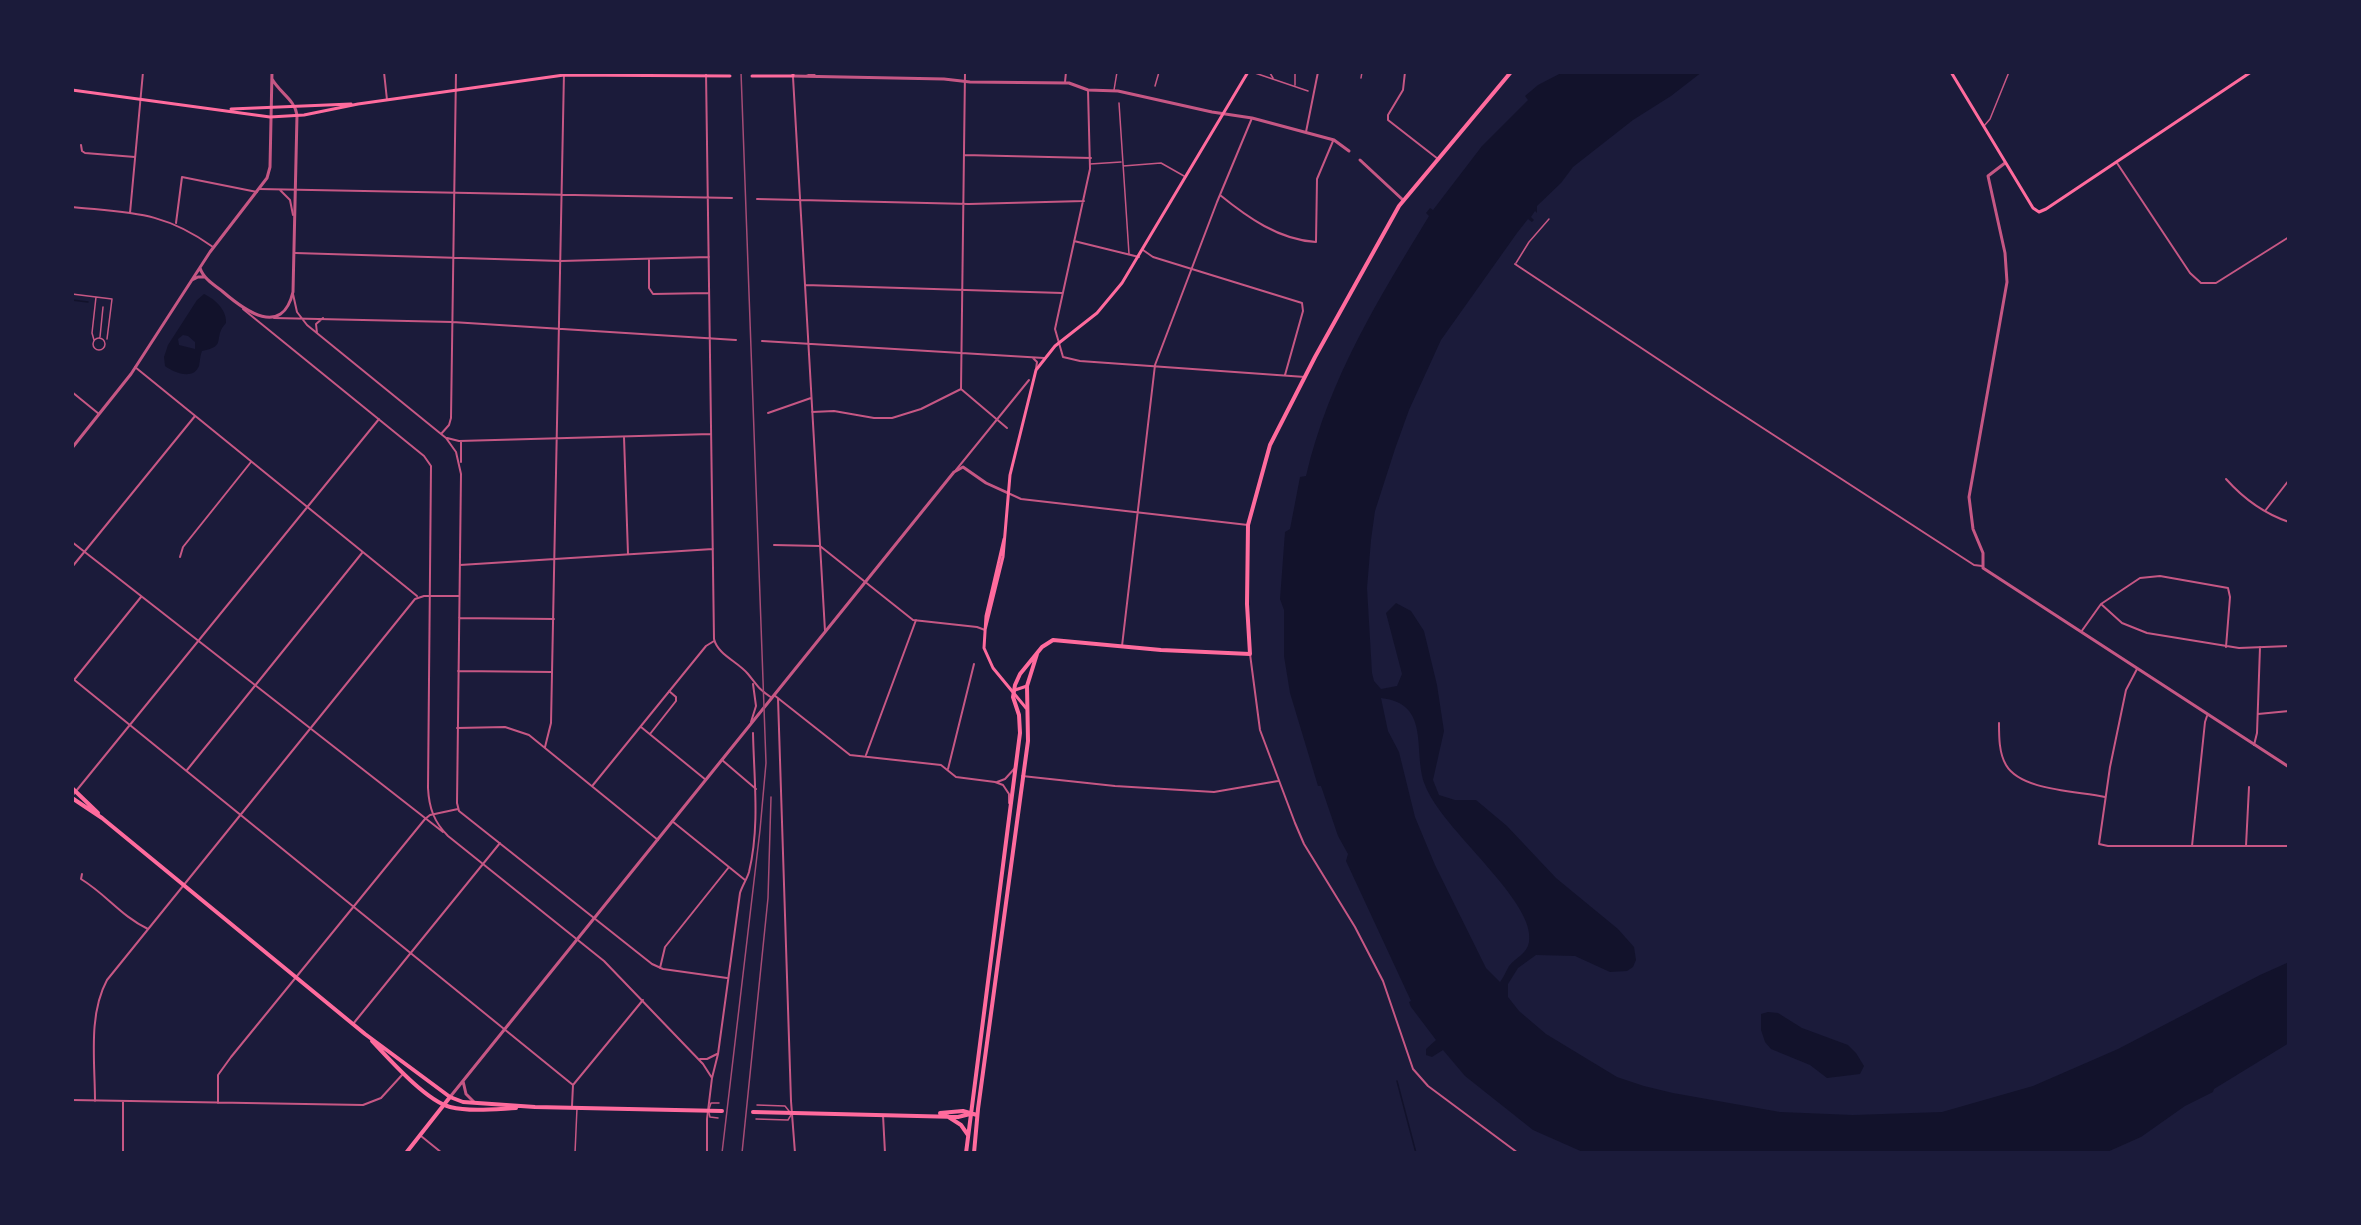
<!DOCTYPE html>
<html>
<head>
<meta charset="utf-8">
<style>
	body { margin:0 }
	#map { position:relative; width:2361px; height:1225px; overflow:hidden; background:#1b1b3a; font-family:"Space Grotesk",sans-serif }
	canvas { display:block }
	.frame { position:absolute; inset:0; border:74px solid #1b1b3a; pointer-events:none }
</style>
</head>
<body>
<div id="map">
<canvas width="2361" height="1225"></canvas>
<div class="frame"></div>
</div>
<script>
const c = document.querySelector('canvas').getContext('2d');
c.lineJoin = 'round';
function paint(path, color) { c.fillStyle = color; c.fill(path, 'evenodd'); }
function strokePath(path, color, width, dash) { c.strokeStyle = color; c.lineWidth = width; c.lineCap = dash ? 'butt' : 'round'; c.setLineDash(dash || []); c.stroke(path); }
paint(new Path2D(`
	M 1563,72 L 1702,72 L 1671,96 L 1633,120 L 1573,167 L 1561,183 L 1537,206 L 1537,213 L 1535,211 L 1531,217 L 1534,220 L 1532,222 L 1528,219 L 1517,233 L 1441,340 L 1409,410 L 1395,449 L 1375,511 L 1371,540 L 1367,588 L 1372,673 L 1374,681 L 1381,689 L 1397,686 L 1402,674 L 1386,613 L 1396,603 L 1411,611 L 1424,631 L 1437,685 L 1444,731 L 1433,780 L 1439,795 L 1455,800 L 1476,800 L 1507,826 L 1556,878 L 1618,929 L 1634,947 L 1636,960 L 1633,967 L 1627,971 L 1610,972 L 1575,956 L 1536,955 L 1518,968 L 1508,984 L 1508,997 L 1519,1011 L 1546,1034 L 1617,1077 L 1644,1086 L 1673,1093 L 1780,1112 L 1853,1115 L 1942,1112 L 2033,1086 L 2118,1049 L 2260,975 L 2289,962 L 2289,1043 L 2214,1089 L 2213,1092 L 2185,1106 L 2141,1137 L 2105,1153 L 1585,1153 L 1533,1130 L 1465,1076 L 1443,1050 L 1432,1057 L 1426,1055 L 1426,1049 L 1436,1040 L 1411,1007 L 1409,1002 L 1411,1001 L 1346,861 L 1348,854 L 1338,836 L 1321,786 L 1318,786 L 1290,693 L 1284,656 L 1284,610 L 1280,599 L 1285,532 L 1290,529 L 1300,477 L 1306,476 C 1329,378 1378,300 1429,216 L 1426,213 L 1430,208 L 1433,210 L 1482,146 L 1528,100 L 1525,96 L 1538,85 ZM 1381,698 C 1432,704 1412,751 1425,785 C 1441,829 1537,902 1529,942 C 1527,954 1515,958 1509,966 C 1506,971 1504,977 1500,982 L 1486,968 L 1435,865 L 1415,817 L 1399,752 L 1388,731 Z
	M 204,294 C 215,299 227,310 226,323 C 212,338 228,346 202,351 C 200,356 200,361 199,366 C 193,381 173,372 165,366 L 164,357 L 168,345 L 197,300 ZM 183,335 L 188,336 L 195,342 L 195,349 L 179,345 L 178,339 Z
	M 1768,1012 L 1778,1013 L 1802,1028 L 1848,1045 L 1856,1053 L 1864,1066 L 1860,1074 L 1827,1078 L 1810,1065 L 1771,1049 L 1765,1042 L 1761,1030 L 1761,1014 Z`), '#12122b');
strokePath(new Path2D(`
	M 72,300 L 88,302
	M 1397,1081 L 1416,1153`), '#12122b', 1.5);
strokePath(new Path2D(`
	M 1361,78 L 1362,72
	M 1984,126 L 1990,119 L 2009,72
	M 1516,263 L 1529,242 L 1549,219
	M 72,294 L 112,299 L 107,339
	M 100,337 L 103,307
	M93 344a6 6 0 1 1 12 0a6 6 0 1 1-12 0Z
	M 94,340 L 92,333 L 96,297
	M 757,1105 L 785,1106 L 789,1111
	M 709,1109 L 711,1103 L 719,1103
	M 709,1113 L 710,1117 L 718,1118
	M 756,1119 L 788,1120 L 791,1115
	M 575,1153 L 577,1108`), '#c65784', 1.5);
strokePath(new Path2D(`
	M 1252,72 L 1308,91
	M 1270,73 L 1273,78
	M 1295,85 L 1295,72
	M 1155,86 L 1159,72
	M 1114,90 L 1117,72
	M 1119,103 L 1129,254
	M 1090,164 L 1121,162
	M 1123,166 L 1161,163 L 1184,176`), '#c65784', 1.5);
strokePath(new Path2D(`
	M 384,72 L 387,100
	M 706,72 L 714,639 C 718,655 737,661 748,674 C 757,685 758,689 772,698
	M 1405,72 L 1403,90 L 1388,115 L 1388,120 L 1438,159
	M 793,77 L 825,631
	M 1065,82 L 1066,72
	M 1088,90 L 1090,169 L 1055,329 L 1063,357 L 1080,361 L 1305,377
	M 1306,132 L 1318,72
	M 81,145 L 82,151 L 85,153 L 135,157
	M 964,155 L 1091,158
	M 2117,163 L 2190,273 L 2201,283 L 2216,283 L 2289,237
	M 259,189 L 732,198
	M 280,190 L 290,200 L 293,215
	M 1220,195 C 1247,217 1279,240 1316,242 L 1317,179 L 1333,141
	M 757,199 L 969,204 L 1084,201
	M 72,207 C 131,213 163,211 213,247
	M 130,213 L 143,72
	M 176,223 L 182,177 L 257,192
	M 1074,241 L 1139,257
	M 1143,250 L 1153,257 L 1302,303 L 1303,311 L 1285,375
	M 295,253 L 561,261 L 709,257
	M 649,259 L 649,288 L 653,294 L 709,293
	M 1515,264 L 1715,397 L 1974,565 L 1982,566
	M 805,285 L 1062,293
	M 293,294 L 297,312 L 307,325 L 446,438 L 456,452 L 461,474 L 457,803 L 459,811 L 652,964 L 663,969 L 727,978
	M 243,309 L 424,456 L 431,466 L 428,788 C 429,808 434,822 448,836 L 604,961 L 703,1064 L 712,1078
	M 274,318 L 452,322 L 736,340
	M 317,333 L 316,324 L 323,318
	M 762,341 L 1044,358
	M 1033,358 L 1037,362 L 1036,369
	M 135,367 L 417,596
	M 961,389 L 965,72
	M 961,389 L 1007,428
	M 72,392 L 99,414
	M 812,412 L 834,411 L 874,418 L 892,418 L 921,409 L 961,389
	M 768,413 L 811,398
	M 441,434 L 449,425 L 451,418 L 456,72
	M 624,437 L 628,554
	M 447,438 L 459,441 L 711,434
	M 461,462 L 461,441
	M 956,470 L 1029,380
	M 2226,479 C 2243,498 2265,514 2289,522
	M 1008,493 L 1021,499 L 1248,525
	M 2265,511 L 2289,480
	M 72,542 L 443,832
	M 774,545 L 820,546 L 913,620 L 977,627 L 985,630
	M 180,557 L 183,547 L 251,462
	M 460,565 L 713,549
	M 72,567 L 195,416
	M 2101,604 L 2122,623 L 2147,633 L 2239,648 L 2289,646
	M 459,618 L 554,619
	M 2081,632 L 2101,604 L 2140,578 L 2160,576 L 2228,588 L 2230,597 L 2226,647
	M 1122,646 L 1155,365 L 1217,202 L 1252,118
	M 1250,654 L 1260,730 L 1295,823 L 1304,844 L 1355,927 L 1383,981 L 1413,1069 L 1428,1086 L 1518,1153
	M 2137,669 L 2126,690 L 2110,767 L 2099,844 L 2108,846 L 2289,846
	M 458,671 L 551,672
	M 72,678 L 573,1085
	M 74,680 L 141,597
	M 774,695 L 850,755 L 941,765 L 956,777 L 995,782 L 1003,785 L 1009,794 L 1009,803
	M 778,698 L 791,1101 L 795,1153
	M 2258,714 L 2289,711
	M 751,722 L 756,706 L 753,684
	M 1999,723 C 1999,737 1999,753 2006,765 C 2021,791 2078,791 2105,797
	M 641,727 L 706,780
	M 457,728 L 505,727 L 529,735 L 658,840
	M 650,734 L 676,701 L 676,697 L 669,691
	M 2254,745 L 2257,733 L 2260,647
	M 545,747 L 551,723 L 564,72
	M 866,755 L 916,620
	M 722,760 L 756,789
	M 948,769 L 974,664
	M 187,770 L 362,553
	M 1022,776 L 1115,786 L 1214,792 L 1278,781
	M 997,782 L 1005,779 L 1015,768
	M 593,785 L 706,646 L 714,641
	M 72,796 L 379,419
	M 672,821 L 745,880
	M 2192,846 L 2205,722 L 2207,716
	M 2246,846 L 2249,787
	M 82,874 L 81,879 C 107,895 121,916 148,929
	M 660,968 L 665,947 L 729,867
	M 353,1024 L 500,843
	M 700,1059 L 707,1059 L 717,1054
	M 573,1085 L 643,1000
	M 72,1100 L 363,1105 L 381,1098 L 402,1075
	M 95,1101 C 95,1062 88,1015 107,980 L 415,599 L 424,596 L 459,596
	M 218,1103 L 218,1075 L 231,1057 L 425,819 L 430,815 L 458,809
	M 572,1106 L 573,1085
	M 883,1115 L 885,1153
	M 421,1136 L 442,1153
	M 123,1153 L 123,1102
	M 707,1153 L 707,1119 L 712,1078 L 718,1054 L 740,893 C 742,886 747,879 749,872 C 760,826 754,780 753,733`), '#c65784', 2);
strokePath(new Path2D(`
	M 805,72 L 814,75
	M 793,76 L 944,79 L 970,82 L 1069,83 L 1088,90 L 1118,91 L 1212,112 L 1252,118 L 1334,140 L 1349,151
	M 1360,160 L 1403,200
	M 2005,163 L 1988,176 L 2005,253 L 2007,282 L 1969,497 L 1973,529 L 1983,553 L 1983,568 L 2289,767
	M 200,268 C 203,278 214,285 222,291 C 245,311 282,338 293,292 L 297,115 C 295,100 280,93 272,79
	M 192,280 L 198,277 L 205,277
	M 72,448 L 131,374 L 210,252 L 267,178 L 270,167 L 272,72
	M 463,1081 L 466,1094 L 474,1102
	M 450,1097 L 954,472 L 963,467 L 986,483 L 1008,493`), '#c65784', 3);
strokePath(new Path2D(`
	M 1951,72 L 2033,208 L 2039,212 L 2046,209 L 2251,72
	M 752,76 L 793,76 L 793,72
	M 72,90 L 270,117 L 304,115 L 358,104 L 564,75 L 730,76
	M 231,109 L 351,104
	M 1004,539 L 986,616 L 984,648 L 993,668 L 1026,708
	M 985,630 L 1003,557 L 1010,475 L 1036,370 L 1055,346 L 1097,313 L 1122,283 L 1248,72
	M 1015,690 L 1027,686`), '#ff6b9d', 3);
strokePath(new Path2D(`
	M 72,788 L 98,813
	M 72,798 L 102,818 L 365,1034 L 450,1097 L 463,1102 L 535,1107 L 722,1111
	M 372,1041 C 389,1059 426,1101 450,1107 C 471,1112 496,1109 516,1108
	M 753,1112 L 958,1117 L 970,1114
	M 940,1113 L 963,1111 L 977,1115
	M 947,1116 L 961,1125 L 968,1135
	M 406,1153 L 450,1097
	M 966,1153 L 1020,733 L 1019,715 L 1013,697 L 1015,685 L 1020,674 L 1042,647 L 1053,640 L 1161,650 L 1250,654 L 1247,604 L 1248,525 L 1270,445 L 1315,357 L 1399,206 L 1511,72
	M 974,1153 L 978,1109 L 1028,741 L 1027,686 L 1037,654`), '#ff6b9d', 4);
strokePath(new Path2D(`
	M 722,1153 L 760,830 L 766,763 L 741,72
	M 742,1153 L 768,898 L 771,797`), '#a44b75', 1.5);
</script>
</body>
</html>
